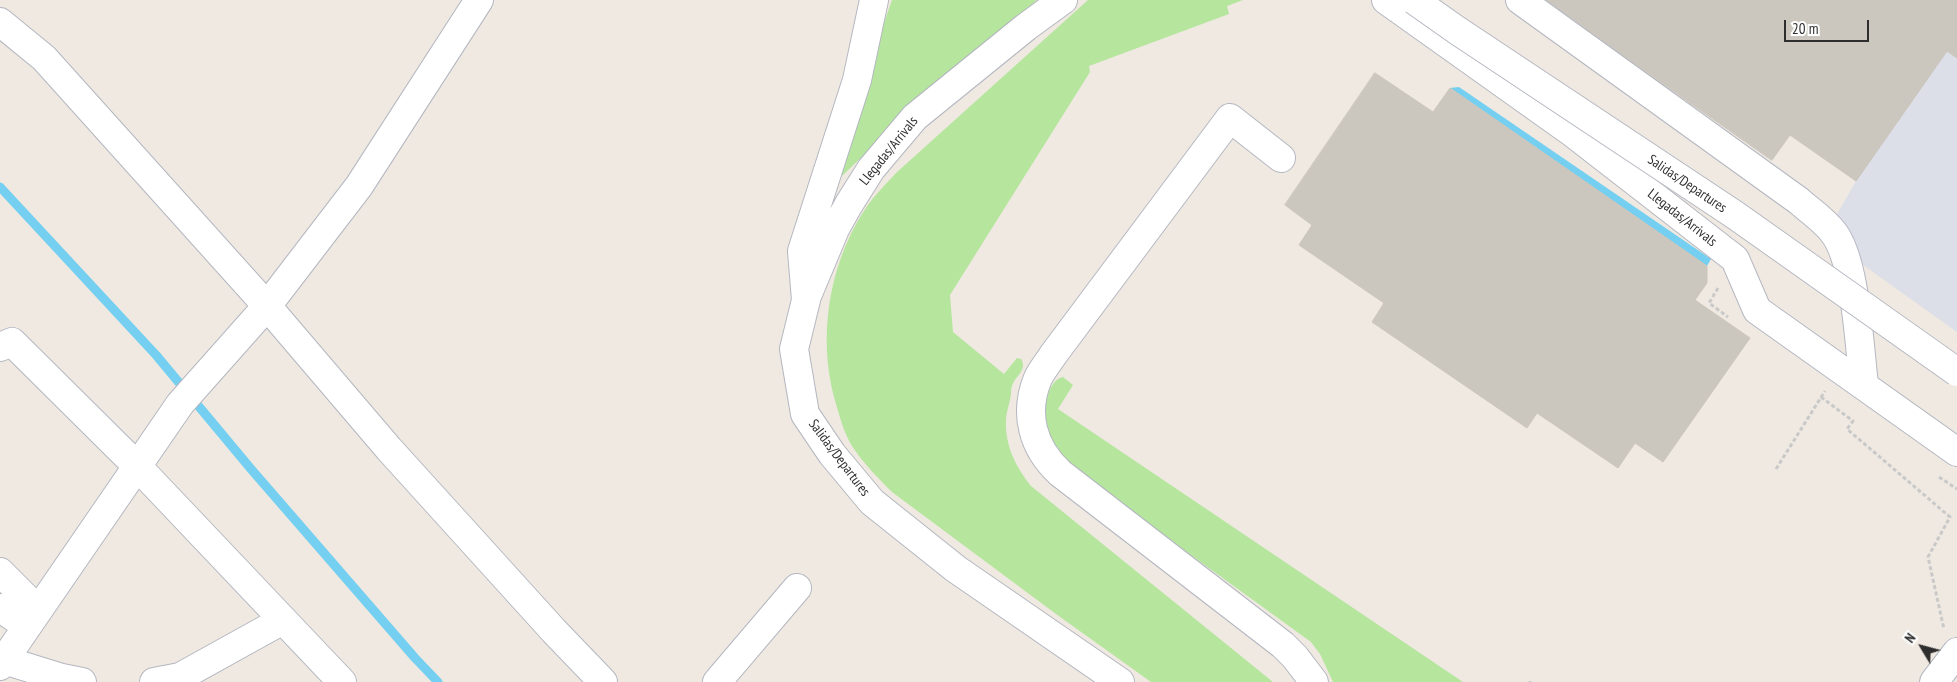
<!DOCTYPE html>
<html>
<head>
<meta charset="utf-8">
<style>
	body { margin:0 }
	#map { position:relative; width:1957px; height:682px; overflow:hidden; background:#efe9e1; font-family:"PT Sans Narrow",sans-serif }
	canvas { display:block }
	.north { position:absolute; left:1897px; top:622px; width:50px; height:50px; -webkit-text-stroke:4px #fff; paint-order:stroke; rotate:307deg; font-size:14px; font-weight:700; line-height:20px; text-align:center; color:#2e2e2e }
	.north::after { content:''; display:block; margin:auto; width:18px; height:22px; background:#2e2e2e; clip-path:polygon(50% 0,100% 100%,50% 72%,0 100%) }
	.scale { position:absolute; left:1784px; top:20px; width:85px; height:22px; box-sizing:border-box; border:2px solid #2e2e2e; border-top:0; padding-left:6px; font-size:15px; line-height:18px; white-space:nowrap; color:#2e2e2e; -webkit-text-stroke:4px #fff; paint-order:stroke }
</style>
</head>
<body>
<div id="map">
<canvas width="1957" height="682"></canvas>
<div class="north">N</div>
<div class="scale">20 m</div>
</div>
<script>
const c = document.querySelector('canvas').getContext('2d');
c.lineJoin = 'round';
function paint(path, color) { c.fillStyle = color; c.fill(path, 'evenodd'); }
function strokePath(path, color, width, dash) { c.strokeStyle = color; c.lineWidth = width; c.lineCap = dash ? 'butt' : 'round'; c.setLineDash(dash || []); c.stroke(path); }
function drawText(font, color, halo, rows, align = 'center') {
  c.font = font + ' "PT Sans Narrow",sans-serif'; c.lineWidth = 5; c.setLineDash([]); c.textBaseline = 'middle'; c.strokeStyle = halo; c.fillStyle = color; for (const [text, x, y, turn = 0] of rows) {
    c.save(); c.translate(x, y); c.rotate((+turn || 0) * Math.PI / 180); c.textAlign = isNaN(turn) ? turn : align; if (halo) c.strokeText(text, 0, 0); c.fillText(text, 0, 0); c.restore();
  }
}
paint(new Path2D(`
	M 1543,0 L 1957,0 L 1957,332 L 1824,237 L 1856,181 L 1790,135 L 1772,160 Z`), '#dcdee8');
paint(new Path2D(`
	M 892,0 L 1037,0 L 891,129 L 843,175 L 837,177 L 831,173 Z
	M 1088,0 L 1243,0 L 1227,6 L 1229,14 L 1089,66 L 1090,72 L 950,295 L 953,332 L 1004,374 L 1017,358 L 1021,359 C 1028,370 1015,376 1012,386 C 1011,388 1011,393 1011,394 C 1010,403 1006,412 1006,421 C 1005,446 1016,467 1031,486 L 1273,682 L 1151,682 L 1056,614 L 892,492 C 878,478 863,463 852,446 C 843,431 839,414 834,397 C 818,336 829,267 862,214 C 871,199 884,186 896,173 Z
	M 1063,377 L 1073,385 L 1058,409 L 1463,682 L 1333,682 L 1320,654 L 1311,642 L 1061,461 C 1057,455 1052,448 1049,441 C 1043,425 1042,382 1063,377 Z`), '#b6e59e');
paint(new Path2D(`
	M 1459,87 L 1711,259 L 1707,266 L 1450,88 Z`), '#75cff0');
strokePath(new Path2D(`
	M 0,187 L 156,355 L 251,469 L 415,658 L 438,682`), '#75cff0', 9);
const building = new Path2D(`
	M 1543,0 L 1957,0 L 1957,58 L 1947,51 L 1856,181 L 1790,135 L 1772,160 Z
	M 1375,73 L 1433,112 L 1450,88 L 1707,266 L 1707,283 L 1695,300 L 1750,338 L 1663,462 L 1635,443 L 1618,468 L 1537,413 L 1527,428 L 1372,322 L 1384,303 L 1299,245 L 1312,225 L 1285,205 Z`);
paint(building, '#cbc7bf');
strokePath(building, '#cbc5ba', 1);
const minor = new Path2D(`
	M 874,0 L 857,80 L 802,251 L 806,300 L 794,349 L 805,414 L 832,454 L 872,502 L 956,569 L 1120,682
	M 1386,0 L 1570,131 L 1735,259 L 1757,310 L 1957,452
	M 1520,0 L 1799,201 C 1810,211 1824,220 1833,232 C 1856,260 1859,346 1864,384
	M 0,22 L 44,58 L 267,306 L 389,449 L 554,631 L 603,682
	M 1281,158 L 1230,118 L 1053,355 C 1048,363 1042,370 1038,378 C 1023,414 1033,448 1060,473 L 1283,645 L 1295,657 L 1314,682
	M 807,296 L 835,229 L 849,204 L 871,169 L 915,117 L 1026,27 L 1063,0
	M 0,347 L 12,342 L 137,466 L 342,682
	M 0,572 L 38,610
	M 0,608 L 27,626
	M 4,660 L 62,678 L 82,682
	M 0,666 L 180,404 L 267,306 L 359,186 L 479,0
	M 154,682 L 180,677 L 283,620
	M 717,682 L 797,588
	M 1934,682 L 1957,652`);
strokePath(minor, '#b4b7c1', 30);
strokePath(new Path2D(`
	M 1718,288 L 1709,303 L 1728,317
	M 1821,397 L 1853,421 L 1847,429 L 1950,517 L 1928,557 L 1944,629
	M 1776,469 L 1825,391
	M 1939,477 L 1957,489
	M 1530,682 L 1530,681`), '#c9c9c9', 3, [4, 2.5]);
strokePath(minor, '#fff', 28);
const minorBridge = new Path2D(`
	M 1414,0 L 1458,31 L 1735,215 L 1957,372`);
strokePath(minorBridge, '#b4b7c1', 30, []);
strokePath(minorBridge, '#fff', 28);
drawText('14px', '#2e2e2e', '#fff', [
	["Llegadas/Arrivals",889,151,-51],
	["Salidas/Departures",1687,184,34],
	["Llegadas/Arrivals",1682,218,38],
	["Salidas/Departures",839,458,53]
]);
</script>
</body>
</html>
